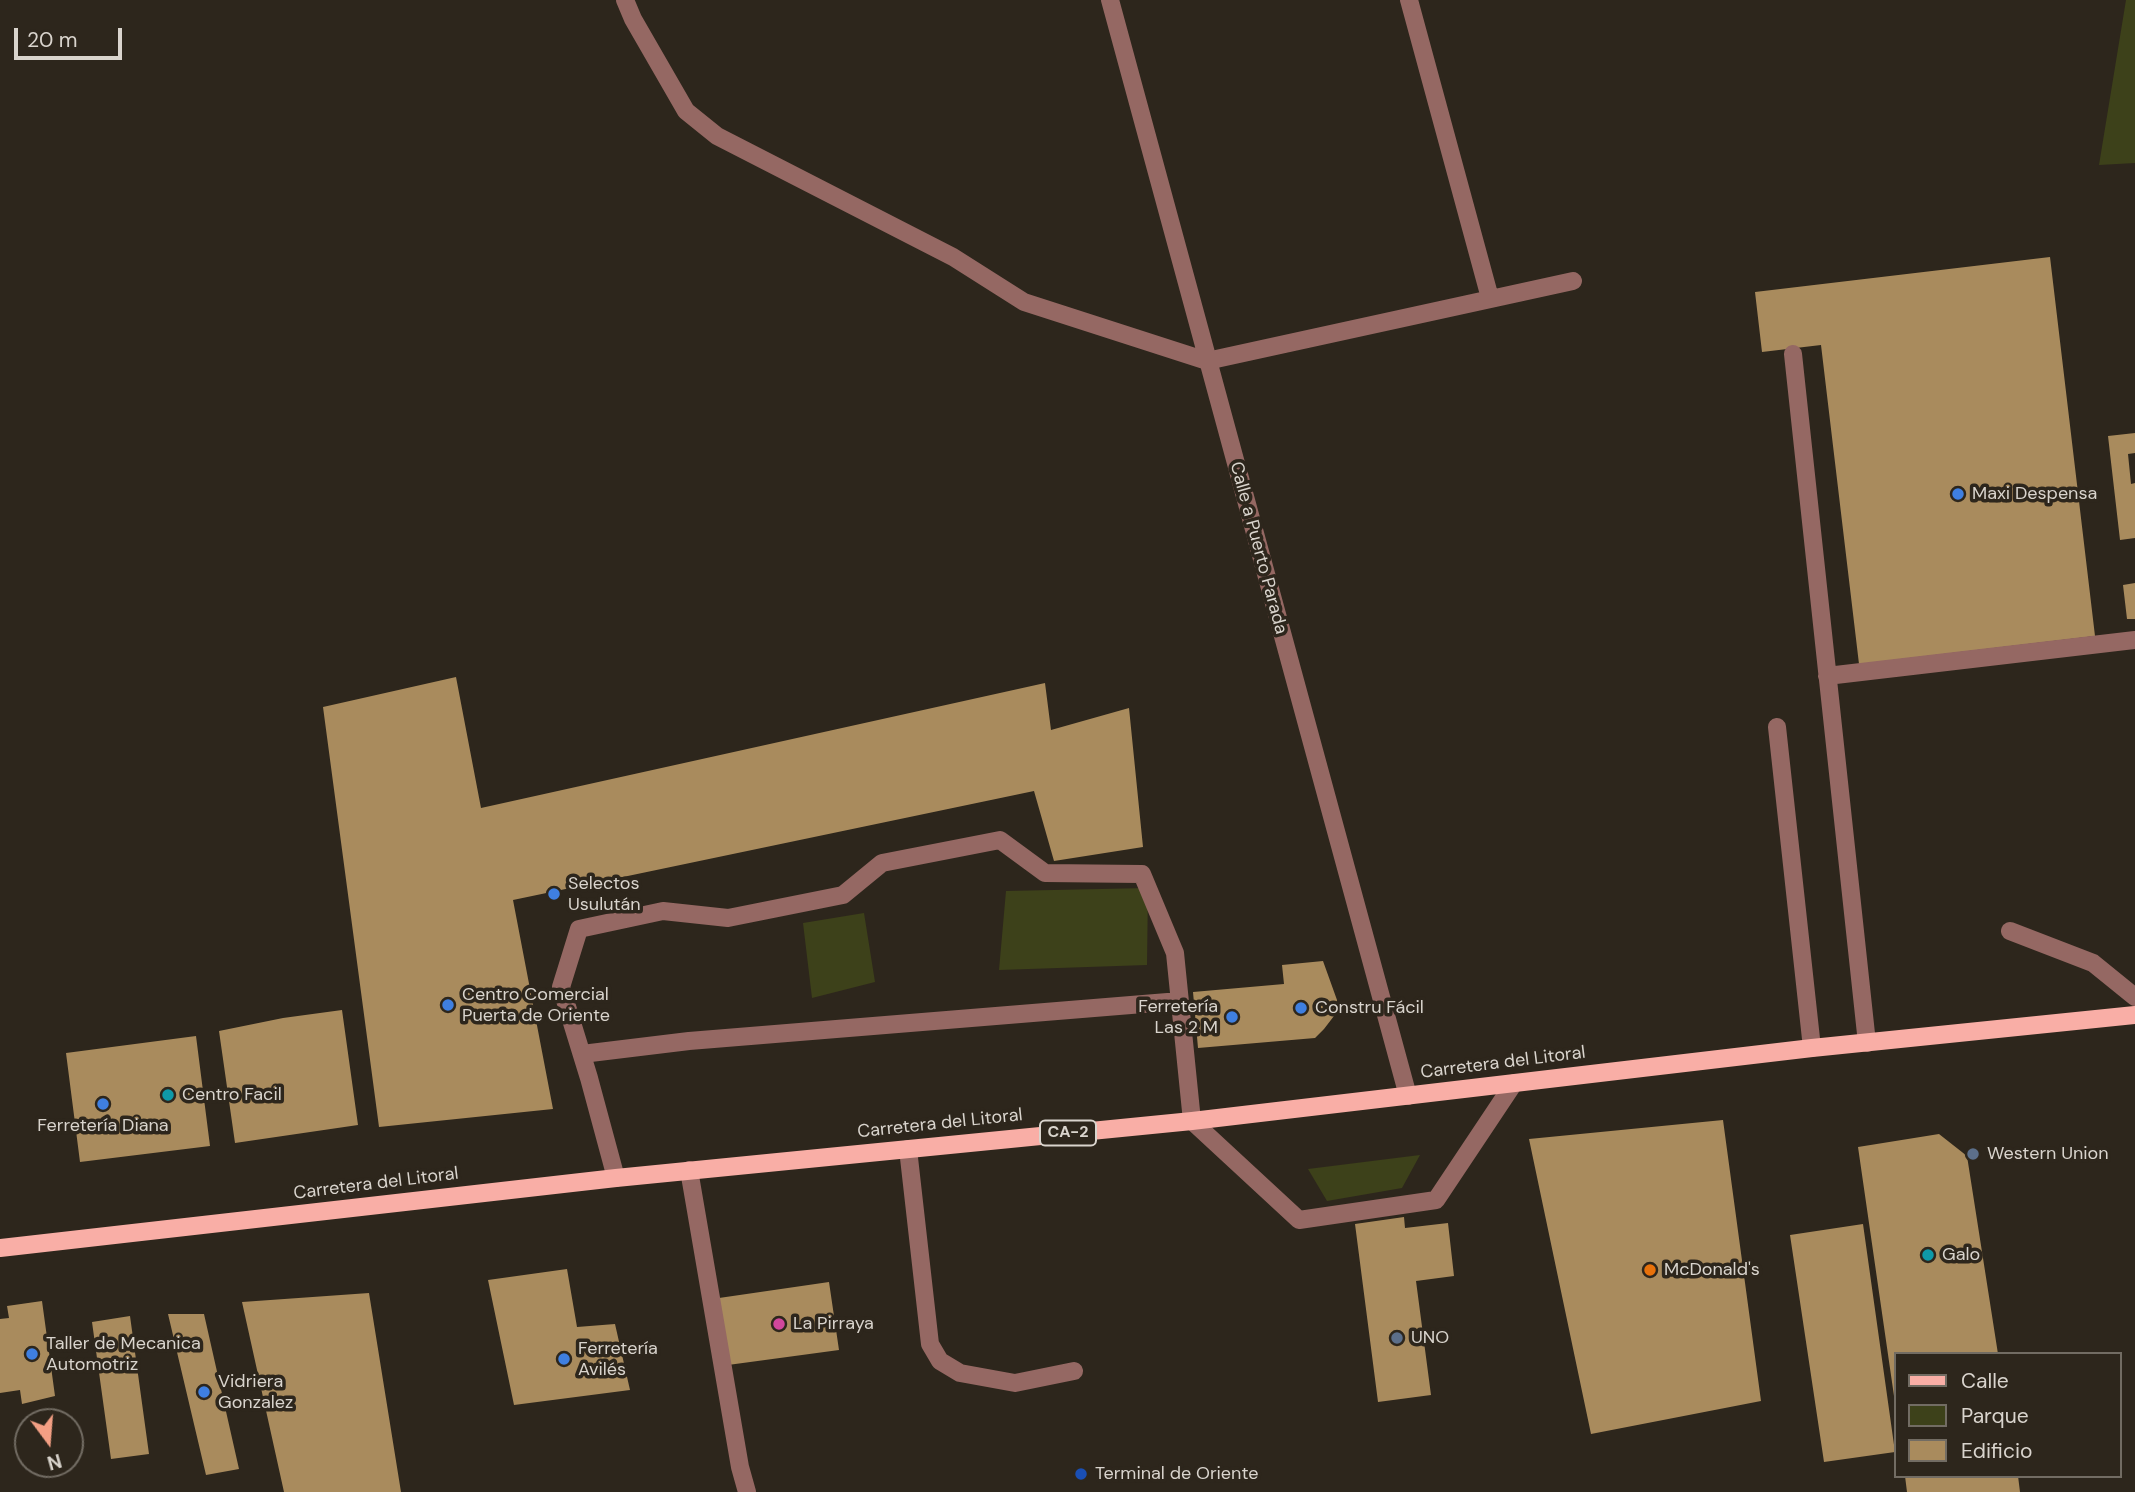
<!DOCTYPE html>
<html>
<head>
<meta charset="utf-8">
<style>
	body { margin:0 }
	#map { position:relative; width:2135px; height:1492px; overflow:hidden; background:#2d261c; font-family:"DM Sans",sans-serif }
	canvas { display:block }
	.legend { position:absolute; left:1894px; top:1352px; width:228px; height:126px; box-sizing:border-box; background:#2d261c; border:2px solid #726c63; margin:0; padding:9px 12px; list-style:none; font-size:21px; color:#d9d4cd }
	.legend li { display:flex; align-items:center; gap:14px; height:35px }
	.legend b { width:35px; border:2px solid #726c63 }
	.north { position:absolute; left:14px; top:1408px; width:70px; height:70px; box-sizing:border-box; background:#2d261c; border:2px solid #726c63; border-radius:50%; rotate:164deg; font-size:19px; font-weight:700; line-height:28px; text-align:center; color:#d9d4cd }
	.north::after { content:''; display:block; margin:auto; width:24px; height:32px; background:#f39f84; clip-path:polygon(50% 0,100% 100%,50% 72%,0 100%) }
	.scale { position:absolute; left:14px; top:28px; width:108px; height:32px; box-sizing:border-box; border:4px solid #d9d4cd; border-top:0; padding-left:9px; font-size:21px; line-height:24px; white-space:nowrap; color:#d9d4cd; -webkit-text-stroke:5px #2d261c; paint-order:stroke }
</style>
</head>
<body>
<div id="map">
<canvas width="2135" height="1492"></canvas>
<ul class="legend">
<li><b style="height:9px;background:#f9aea6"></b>Calle</li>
<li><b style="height:19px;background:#3d411a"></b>Parque</li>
<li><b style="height:19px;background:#a98b5d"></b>Edificio</li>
</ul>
<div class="north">N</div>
<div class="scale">20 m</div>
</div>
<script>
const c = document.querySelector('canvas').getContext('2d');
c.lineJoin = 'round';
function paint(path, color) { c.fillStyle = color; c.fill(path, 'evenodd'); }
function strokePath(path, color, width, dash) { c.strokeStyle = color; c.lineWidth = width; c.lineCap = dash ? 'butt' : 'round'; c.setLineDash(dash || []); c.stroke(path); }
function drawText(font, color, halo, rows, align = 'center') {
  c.font = font + ' "DM Sans",sans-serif'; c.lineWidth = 7; c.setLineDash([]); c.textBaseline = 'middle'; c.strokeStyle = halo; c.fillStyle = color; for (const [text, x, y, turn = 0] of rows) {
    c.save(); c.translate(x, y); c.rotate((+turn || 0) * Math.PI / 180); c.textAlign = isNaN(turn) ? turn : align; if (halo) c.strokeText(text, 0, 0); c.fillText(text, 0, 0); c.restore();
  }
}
paint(new Path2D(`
	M 2126,0 L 2135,0 L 2135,163 L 2099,165 Z
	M 1148,888 L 1147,965 L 999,970 L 1006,891 Z
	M 864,913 L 875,982 L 812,998 L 803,923 Z
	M 1420,1155 L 1402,1188 L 1327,1201 L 1308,1169 Z`), '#3d411a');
paint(new Path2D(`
	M 2050,257 L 2095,636 L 1859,664 L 1821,345 L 1762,352 L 1755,292 Z
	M 2135,433 L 2135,453 L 2128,454 L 2131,484 L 2135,483 L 2135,538 L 2120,540 L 2108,436 Z
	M 2135,583 L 2135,619 L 2127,619 L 2123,585 Z
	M 456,677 L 481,808 L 1045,683 L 1051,730 L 1129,708 L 1143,847 L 1054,861 L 1034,791 L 513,900 L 553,1109 L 379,1127 L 323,707 Z
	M 1323,961 L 1337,1000 L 1334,1016 L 1324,1029 L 1315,1038 L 1198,1048 L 1193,992 L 1284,984 L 1282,965 Z
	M 342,1010 L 358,1125 L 235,1143 L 219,1031 L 283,1018 Z
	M 196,1036 L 210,1146 L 80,1162 L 66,1053 Z
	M 1723,1120 L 1761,1401 L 1591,1434 L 1529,1139 Z
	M 1939,1134 L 1967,1156 L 1998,1354 L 1895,1354 L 1895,1396 L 1894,1396 L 1858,1147 Z
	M 1404,1217 L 1405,1228 L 1448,1223 L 1454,1276 L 1416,1281 L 1431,1395 L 1378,1402 L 1355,1224 Z
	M 1863,1224 L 1895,1452 L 1824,1462 L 1790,1235 Z
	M 567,1269 L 577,1327 L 615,1324 L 630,1390 L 514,1405 L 488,1280 Z
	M 829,1282 L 839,1350 L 728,1365 L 719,1298 Z
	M 369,1293 L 401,1492 L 284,1492 L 242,1302 Z
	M 42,1301 L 55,1396 L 22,1404 L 20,1390 L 0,1393 L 0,1319 L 9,1318 L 7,1306 Z
	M 168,1314 L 204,1314 L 239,1469 L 206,1475 Z
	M 130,1316 L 149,1454 L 111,1459 L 92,1322 Z
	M 1905,1476 L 2018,1476 L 2020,1492 L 1907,1492 Z`), '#a98b5d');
strokePath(new Path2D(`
	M 625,0 L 633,19 L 686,111 L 717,136 L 953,257 L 1024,302 L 1207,361 L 1573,281
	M 1110,0 L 1408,1096
	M 1409,0 L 1490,298
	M 1793,354 L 1867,1043
	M 1827,676 L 2135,640
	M 1777,727 L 1812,1048
	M 2010,931 L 2093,963 L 2135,997
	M 582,1054 L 689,1041 L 1180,1001
	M 908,1149 L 930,1344 L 940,1361 L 960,1373 L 1015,1383 L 1074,1371
	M 689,1170 L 740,1467 L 747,1492
	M 616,1178 L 589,1078 L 561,987 L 579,929 L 663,911 L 728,918 L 843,895 L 882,863 L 1000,840 L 1045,873 L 1142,874 L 1175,953 L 1192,1121 L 1299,1220 L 1436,1200 L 1514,1083`), '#956863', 18);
strokePath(new Path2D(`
	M 0,1248 L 616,1178 L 1192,1121 L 1812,1048 L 2135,1015`), '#f9aea6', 18);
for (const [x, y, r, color] of [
	[1958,494,7,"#3f7fe0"],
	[554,894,7,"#3f7fe0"],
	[448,1005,7,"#3f7fe0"],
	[1301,1008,7,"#3f7fe0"],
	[1232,1017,7,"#3f7fe0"],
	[168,1095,7,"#0f9aa8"],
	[103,1104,7,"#3f7fe0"],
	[1973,1154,7,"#5c6f8a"],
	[1928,1255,7,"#0f9aa8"],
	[1650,1270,7,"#e8710a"],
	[779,1324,7,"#d1479c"],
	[1397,1338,7,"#5c6f8a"],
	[32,1354,7,"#3f7fe0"],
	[564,1359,7,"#3f7fe0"],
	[204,1392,7,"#3f7fe0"],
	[1081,1474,7,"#1a4fb4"]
]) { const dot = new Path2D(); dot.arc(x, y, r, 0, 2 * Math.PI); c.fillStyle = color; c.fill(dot); strokePath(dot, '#2d261c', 2.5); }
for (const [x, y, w] of [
	[1068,1133,56]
]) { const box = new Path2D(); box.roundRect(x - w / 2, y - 12.5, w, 25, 5); c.fillStyle = '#2d261c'; c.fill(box); strokePath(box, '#d9d4cd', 2); }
drawText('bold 16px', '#d9d4cd', null, [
	["CA-2",1068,1133]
]);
drawText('18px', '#d9d4cd', '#2d261c', [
	["Maxi Despensa",1972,494],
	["Selectos",568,884],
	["Usulután",568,905],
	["Centro Comercial",462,995],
	["Puerta de Oriente",462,1016],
	["Ferretería",1218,1007,"right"],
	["Las 2 M",1218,1028,"right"],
	["Constru Fácil",1315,1008],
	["Centro Facil",182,1095],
	["Ferretería Diana",103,1126,"center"],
	["Western Union",1987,1154],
	["Galo",1942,1255],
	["McDonald's",1664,1270],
	["La Pirraya",793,1324],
	["UNO",1411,1338],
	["Taller de Mecanica",46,1344],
	["Automotriz",46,1365],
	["Ferretería",578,1349],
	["Avilés",578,1370],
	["Vidriera",218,1382],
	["Gonzalez",218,1403],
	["Terminal de Oriente",1095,1474]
], 'left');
drawText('18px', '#d9d4cd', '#2d261c', [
	["Calle a Puerto Parada",1258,548,75],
	["Carretera del Litoral",1503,1063,-7],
	["Carretera del Litoral",940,1124,-6],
	["Carretera del Litoral",376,1184,-7]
]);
</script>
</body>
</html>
